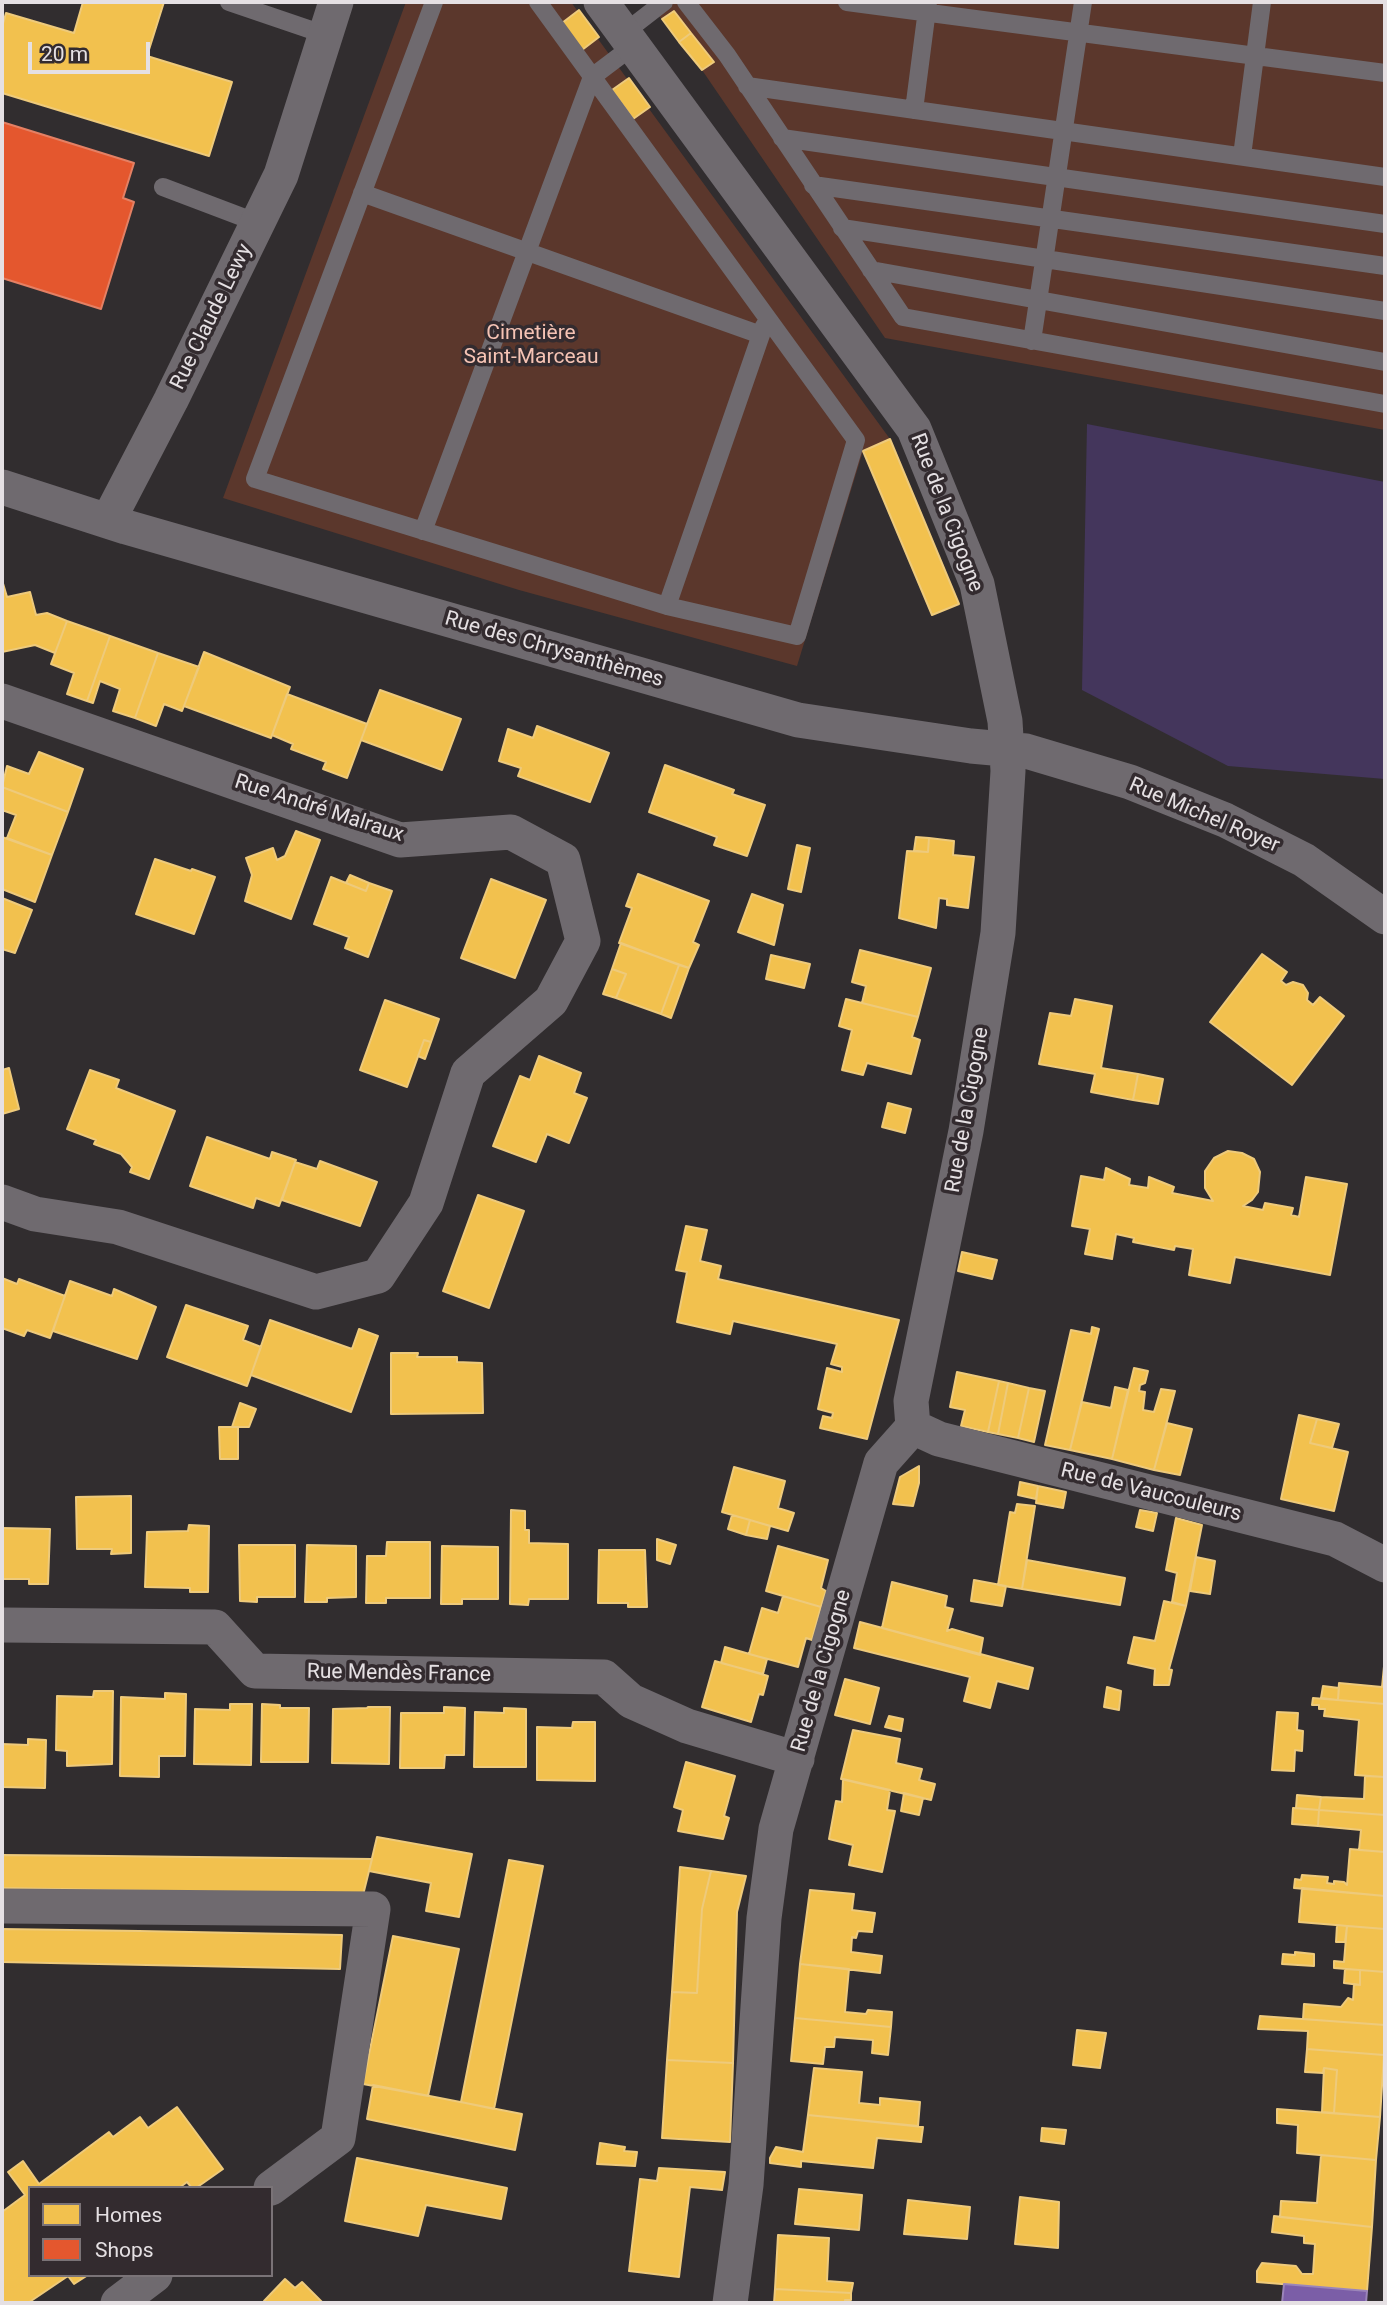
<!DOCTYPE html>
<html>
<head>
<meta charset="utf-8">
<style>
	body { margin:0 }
	#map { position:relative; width:1387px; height:2305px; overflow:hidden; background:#312d2f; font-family:Roboto,sans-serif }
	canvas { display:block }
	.frame { position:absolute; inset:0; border:4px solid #e5e0e3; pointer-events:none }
	.legend { position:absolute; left:28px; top:2186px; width:245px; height:91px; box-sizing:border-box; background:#332b2f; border:2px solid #7a7377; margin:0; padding:9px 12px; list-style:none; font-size:21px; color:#e5e0e3 }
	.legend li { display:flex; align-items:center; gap:14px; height:35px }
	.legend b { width:35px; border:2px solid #7a7377 }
	.scale { position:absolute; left:28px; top:42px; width:122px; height:32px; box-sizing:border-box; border:4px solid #e5e0e3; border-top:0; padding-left:9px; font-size:21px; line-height:24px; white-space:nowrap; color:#e5e0e3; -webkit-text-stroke:5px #332b2f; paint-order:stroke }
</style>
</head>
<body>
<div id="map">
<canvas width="1387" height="2305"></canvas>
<div class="frame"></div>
<ul class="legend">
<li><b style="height:19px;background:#f2c14e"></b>Homes</li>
<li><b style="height:19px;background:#e4572e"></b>Shops</li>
</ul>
<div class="scale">20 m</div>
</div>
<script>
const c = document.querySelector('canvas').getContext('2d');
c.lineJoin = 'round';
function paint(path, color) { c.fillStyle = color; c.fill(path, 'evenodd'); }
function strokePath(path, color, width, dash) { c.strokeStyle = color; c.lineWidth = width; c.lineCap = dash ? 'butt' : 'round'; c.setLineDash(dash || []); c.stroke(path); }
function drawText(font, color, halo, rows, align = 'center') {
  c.font = font + ' Roboto,sans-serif'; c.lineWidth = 7; c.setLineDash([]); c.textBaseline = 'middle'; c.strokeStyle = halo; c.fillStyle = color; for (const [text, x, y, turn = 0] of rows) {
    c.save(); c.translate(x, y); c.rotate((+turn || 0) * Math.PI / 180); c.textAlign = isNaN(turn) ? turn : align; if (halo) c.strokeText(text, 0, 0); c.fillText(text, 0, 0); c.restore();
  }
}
paint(new Path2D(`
	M 406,2 L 571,2 L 890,439 L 863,451 L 797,666 L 519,590 L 223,498 Z
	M 648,2 L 1385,2 L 1385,430 L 885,338 L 702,70 Z`), '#5b372c');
paint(new Path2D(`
	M 1087,424 L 1385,482 L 1385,779 L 1228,766 L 1082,690 Z`), '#44365c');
const homes = new Path2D(`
	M 83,2 L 164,2 L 147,56 L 232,82 L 209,156 L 2,93 L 2,27 L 6,13 L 74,33 Z
	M 579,10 L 599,37 L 582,50 L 562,23 Z
	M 674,11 L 691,33 L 679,42 L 662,19 Z
	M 691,33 L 714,62 L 702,70 L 679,42 Z
	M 629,78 L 650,107 L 633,119 L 612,90 Z
	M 890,439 L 959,604 L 932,615 L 863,451 Z
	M 2,580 L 7,597 L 30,592 L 36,615 L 47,613 L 67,621 L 55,653 L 35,645 L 2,652 Z
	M 67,621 L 110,636 L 87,701 L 67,694 L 74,673 L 51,664 Z
	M 110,636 L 158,653 L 135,718 L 113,711 L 120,689 L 100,681 L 93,703 L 87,701 Z
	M 204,652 L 290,687 L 271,738 L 184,706 Z
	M 158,653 L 199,667 L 182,711 L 164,704 L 156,726 L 135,718 Z
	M 380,690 L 461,719 L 442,770 L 361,740 Z
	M 287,694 L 367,724 L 347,778 L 323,769 L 326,762 L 291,749 L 293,744 L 272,735 Z
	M 537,726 L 609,753 L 590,802 L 518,776 L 521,768 L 499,761 L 508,729 L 533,738 Z
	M 39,752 L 83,769 L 68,812 L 2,787 L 7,766 L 29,774 Z
	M 665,765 L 734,790 L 732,794 L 765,805 L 747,856 L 714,845 L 717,837 L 649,812 Z
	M 2,787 L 68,812 L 52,855 L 7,838 L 16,815 L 2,810 Z
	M 296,831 L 320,840 L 291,919 L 245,901 L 252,875 L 246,858 L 273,848 L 277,860 L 285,856 Z
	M 2,837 L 52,855 L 35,902 L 2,889 Z
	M 916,837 L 929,838 L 928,852 L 914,851 Z
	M 929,838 L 954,841 L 953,855 L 974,857 L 968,908 L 947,905 L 947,899 L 939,898 L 936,928 L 899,918 L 907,851 L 928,852 Z
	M 797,845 L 810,848 L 801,892 L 788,889 Z
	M 155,859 L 191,871 L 192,869 L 215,877 L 194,934 L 136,914 Z
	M 638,874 L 709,901 L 693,942 L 699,945 L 689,968 L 619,943 L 632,908 L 626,906 Z
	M 350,875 L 369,883 L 366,891 L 346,883 Z
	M 331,877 L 366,891 L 369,883 L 392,891 L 368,957 L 345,948 L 349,937 L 314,924 Z
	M 491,879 L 546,900 L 515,978 L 461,958 Z
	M 752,894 L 783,905 L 774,945 L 738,932 Z
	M 2,898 L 32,910 L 15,953 L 2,949 Z
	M 621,943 L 679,965 L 661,1014 L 616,998 L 626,974 L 612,969 Z
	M 860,950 L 931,968 L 918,1017 L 862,1003 L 866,986 L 852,982 Z
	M 1262,954 L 1287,972 L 1281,981 L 1286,985 L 1293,982 L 1303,985 L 1308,993 L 1307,1000 L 1313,1005 L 1320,997 L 1344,1016 L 1292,1085 L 1210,1022 Z
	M 771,955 L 810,964 L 804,988 L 766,979 Z
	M 679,965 L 689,968 L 671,1018 L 661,1014 Z
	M 612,969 L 626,974 L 616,998 L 603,994 Z
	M 846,999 L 918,1017 L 912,1037 L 920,1040 L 911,1074 L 867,1063 L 863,1075 L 842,1070 L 852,1030 L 839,1026 Z
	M 1075,999 L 1112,1006 L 1101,1068 L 1138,1074 L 1133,1100 L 1091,1092 L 1095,1074 L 1039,1064 L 1050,1013 L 1071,1016 Z
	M 385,1000 L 439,1019 L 431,1042 L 424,1040 L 407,1087 L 360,1070 Z
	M 424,1040 L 431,1042 L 425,1059 L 418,1056 Z
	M 539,1056 L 581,1073 L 574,1093 L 587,1098 L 569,1143 L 547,1134 L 536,1162 L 493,1146 L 520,1076 L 530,1080 Z
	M 9,1068 L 19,1109 L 2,1114 L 2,1070 Z
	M 90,1070 L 119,1080 L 116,1088 L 175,1111 L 149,1179 L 130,1172 L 132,1167 L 121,1154 L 94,1144 L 96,1140 L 67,1129 Z
	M 1138,1074 L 1163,1079 L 1158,1104 L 1133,1100 Z
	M 888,1103 L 911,1109 L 905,1133 L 882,1127 Z
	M 207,1137 L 270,1159 L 272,1152 L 296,1160 L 279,1206 L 256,1198 L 253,1208 L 190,1186 Z
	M 1228,1151 L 1242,1153 L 1254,1159 L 1260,1172 L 1258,1192 L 1252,1200 L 1243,1206 L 1263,1210 L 1265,1203 L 1293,1208 L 1291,1215 L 1299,1217 L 1306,1177 L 1347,1184 L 1330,1275 L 1235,1257 L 1230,1283 L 1189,1275 L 1193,1249 L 1175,1246 L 1174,1250 L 1133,1242 L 1134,1238 L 1116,1234 L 1112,1259 L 1085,1254 L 1090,1229 L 1072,1226 L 1081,1176 L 1104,1180 L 1106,1168 L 1130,1179 L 1129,1185 L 1148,1188 L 1149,1177 L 1174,1187 L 1172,1193 L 1213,1201 L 1205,1188 L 1205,1171 L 1214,1158 Z
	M 320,1161 L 377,1182 L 360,1226 L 282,1200 L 295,1162 L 317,1169 Z
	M 478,1195 L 524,1211 L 489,1308 L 443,1291 Z
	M 686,1226 L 707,1230 L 700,1261 L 721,1266 L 718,1279 L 899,1320 L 867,1439 L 820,1428 L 823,1416 L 832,1418 L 833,1413 L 818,1409 L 827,1368 L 842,1372 L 842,1367 L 831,1364 L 837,1344 L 733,1321 L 730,1334 L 677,1322 L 687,1272 L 676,1270 Z
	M 962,1252 L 997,1260 L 992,1279 L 958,1271 Z
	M 2,1278 L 17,1284 L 19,1279 L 65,1296 L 50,1338 L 27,1330 L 24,1336 L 2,1328 Z
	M 70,1281 L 112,1296 L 114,1289 L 156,1307 L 137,1359 L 53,1331 Z
	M 186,1305 L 248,1326 L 243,1340 L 261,1347 L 247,1386 L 167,1357 Z
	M 270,1320 L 352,1349 L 359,1329 L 378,1336 L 351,1412 L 251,1375 Z
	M 1092,1327 L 1099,1329 L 1070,1450 L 1045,1445 L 1071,1330 L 1091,1334 Z
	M 391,1353 L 418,1353 L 417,1357 L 457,1357 L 457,1362 L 482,1363 L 483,1413 L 391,1414 Z
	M 1134,1368 L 1148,1371 L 1145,1383 L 1140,1385 L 1139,1391 L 1145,1392 L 1143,1410 L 1154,1412 L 1161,1389 L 1175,1391 L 1154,1470 L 1112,1459 Z
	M 957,1372 L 999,1381 L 988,1432 L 961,1426 L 965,1410 L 950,1407 Z
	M 999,1381 L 1008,1383 L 998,1434 L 988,1432 Z
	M 1008,1383 L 1029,1388 L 1018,1438 L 998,1434 Z
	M 1115,1387 L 1128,1390 L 1112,1459 L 1070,1450 L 1082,1402 L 1111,1408 Z
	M 1029,1388 L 1045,1391 L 1034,1442 L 1018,1438 Z
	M 240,1403 L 256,1409 L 249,1427 L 232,1427 Z
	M 1299,1415 L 1317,1419 L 1310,1443 L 1348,1452 L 1334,1511 L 1281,1499 Z
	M 1317,1419 L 1339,1424 L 1332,1448 L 1310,1443 Z
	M 1167,1423 L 1192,1429 L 1180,1475 L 1154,1470 Z
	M 219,1427 L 238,1427 L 238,1459 L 220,1459 Z
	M 919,1466 L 919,1483 L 913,1506 L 893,1504 L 900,1477 Z
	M 734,1467 L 785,1481 L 778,1508 L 794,1513 L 788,1531 L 722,1512 Z
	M 1020,1482 L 1038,1486 L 1036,1499 L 1018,1495 Z
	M 1038,1486 L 1066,1492 L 1063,1508 L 1036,1503 Z
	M 131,1496 L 131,1553 L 111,1554 L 112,1549 L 77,1549 L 76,1497 Z
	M 1017,1504 L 1035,1506 L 1022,1589 L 998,1585 L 1010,1512 L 1015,1513 Z
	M 511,1510 L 525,1511 L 525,1530 L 529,1530 L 529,1543 L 568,1544 L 568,1599 L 529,1599 L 528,1605 L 510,1604 Z
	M 1140,1510 L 1157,1513 L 1153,1531 L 1136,1527 Z
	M 732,1515 L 750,1520 L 746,1535 L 728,1529 Z
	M 1176,1518 L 1202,1525 L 1186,1606 L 1172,1602 L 1177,1573 L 1166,1570 Z
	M 750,1520 L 770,1526 L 767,1539 L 746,1535 Z
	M 189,1525 L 209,1526 L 208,1592 L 190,1592 L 190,1588 L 145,1587 L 147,1532 L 188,1531 Z
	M 2,1528 L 50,1529 L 48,1584 L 29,1584 L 29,1579 L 2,1579 Z
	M 657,1539 L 676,1545 L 670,1564 L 657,1560 Z
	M 387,1542 L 430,1542 L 430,1598 L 386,1598 L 386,1603 L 366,1603 L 367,1556 L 386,1556 Z
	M 239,1545 L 295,1545 L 295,1597 L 257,1597 L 257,1602 L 240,1601 Z
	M 307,1545 L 356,1546 L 356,1597 L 327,1598 L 327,1602 L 305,1602 Z
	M 442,1546 L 498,1547 L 498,1599 L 462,1599 L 462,1604 L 441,1604 Z
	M 778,1546 L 828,1560 L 821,1588 L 826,1591 L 821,1607 L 766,1591 Z
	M 599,1550 L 645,1550 L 647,1607 L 628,1607 L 628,1603 L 598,1603 Z
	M 1196,1557 L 1215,1561 L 1210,1594 L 1190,1591 Z
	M 1027,1560 L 1125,1578 L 1120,1605 L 1022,1589 Z
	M 974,1580 L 1006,1586 L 1002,1606 L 971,1601 Z
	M 892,1582 L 947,1596 L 945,1607 L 953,1609 L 947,1631 L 952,1629 L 983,1638 L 980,1655 L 882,1628 Z
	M 783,1596 L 821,1607 L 812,1640 L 806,1638 L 798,1667 L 749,1654 L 762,1608 L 778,1613 Z
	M 1164,1601 L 1186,1606 L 1169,1669 L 1172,1670 L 1169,1685 L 1154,1685 L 1155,1669 L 1128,1663 L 1134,1637 L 1155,1641 Z
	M 860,1622 L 1033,1668 L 1028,1689 L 997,1681 L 990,1708 L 964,1701 L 970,1677 L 854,1648 Z
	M 725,1647 L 767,1659 L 763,1674 L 721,1663 Z
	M 1385,1656 L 1385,1704 L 1338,1700 L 1339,1683 L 1382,1687 Z
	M 715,1661 L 768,1676 L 763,1695 L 759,1694 L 751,1722 L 702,1707 Z
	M 845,1679 L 879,1688 L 870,1724 L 835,1715 Z
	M 1323,1686 L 1339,1688 L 1338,1700 L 1321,1698 Z
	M 1107,1687 L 1121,1691 L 1119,1710 L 1104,1707 Z
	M 94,1691 L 113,1691 L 112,1764 L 67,1766 L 67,1751 L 56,1750 L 57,1696 L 93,1697 Z
	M 165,1693 L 186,1694 L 185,1756 L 159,1756 L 159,1777 L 120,1776 L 121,1697 L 165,1699 Z
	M 1313,1698 L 1385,1704 L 1385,1777 L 1355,1775 L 1359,1720 L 1324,1716 L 1325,1709 L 1319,1709 L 1319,1705 L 1312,1705 Z
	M 230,1704 L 252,1704 L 251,1765 L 194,1764 L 195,1709 L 230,1710 Z
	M 262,1704 L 280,1705 L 280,1708 L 309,1708 L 308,1762 L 261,1762 Z
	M 368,1707 L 390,1707 L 389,1764 L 332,1763 L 333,1709 L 367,1708 Z
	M 444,1707 L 465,1708 L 464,1755 L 445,1755 L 444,1768 L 400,1768 L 401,1713 L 444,1713 Z
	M 504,1708 L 526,1709 L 526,1767 L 474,1767 L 475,1712 L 504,1713 Z
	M 1277,1712 L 1298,1713 L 1297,1730 L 1303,1731 L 1302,1751 L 1295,1750 L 1294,1771 L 1272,1770 Z
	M 889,1716 L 903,1719 L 901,1731 L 885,1727 Z
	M 573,1722 L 595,1722 L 595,1781 L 537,1780 L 537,1727 L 572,1728 Z
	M 853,1730 L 900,1739 L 896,1763 L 922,1769 L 919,1780 L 935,1784 L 931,1800 L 841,1779 Z
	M 28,1739 L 46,1740 L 45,1788 L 2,1787 L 2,1744 L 28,1745 Z
	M 686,1762 L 735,1776 L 724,1816 L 729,1818 L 723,1839 L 678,1831 L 683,1810 L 674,1807 Z
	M 1365,1776 L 1385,1777 L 1385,1815 L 1319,1810 L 1321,1797 L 1364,1799 Z
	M 843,1779 L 890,1790 L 887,1810 L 895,1811 L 882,1872 L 849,1865 L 853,1845 L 829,1839 L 836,1801 L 842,1802 Z
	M 904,1793 L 923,1798 L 919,1815 L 901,1811 Z
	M 1297,1795 L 1321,1797 L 1319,1810 L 1296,1808 Z
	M 1293,1808 L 1319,1810 L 1318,1826 L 1292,1824 Z
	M 1319,1810 L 1385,1815 L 1385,1852 L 1359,1850 L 1361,1830 L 1318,1826 Z
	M 377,1837 L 472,1854 L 459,1917 L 426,1911 L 431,1883 L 369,1871 Z
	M 1350,1849 L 1385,1852 L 1385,1896 L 1294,1888 L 1295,1879 L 1301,1880 L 1302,1875 L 1328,1877 L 1327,1883 L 1334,1884 L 1334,1881 L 1344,1882 L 1347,1885 Z
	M 2,1855 L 109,1856 L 372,1859 L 363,1895 L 2,1888 Z
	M 509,1860 L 543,1866 L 494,2109 L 461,2102 Z
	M 680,1867 L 711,1871 L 702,1909 L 697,1993 L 672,1992 Z
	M 711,1871 L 746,1876 L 737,1912 L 733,2063 L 667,2060 L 672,1992 L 697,1993 L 702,1909 Z
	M 1302,1888 L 1385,1896 L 1385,1929 L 1299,1922 Z
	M 810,1890 L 854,1894 L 852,1910 L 875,1913 L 872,1932 L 858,1931 L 856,1938 L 852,1937 L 851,1952 L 882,1956 L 880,1973 L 800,1964 Z
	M 1337,1925 L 1347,1926 L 1345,1942 L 1336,1942 Z
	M 1347,1926 L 1385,1929 L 1385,1972 L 1334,1968 L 1334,1961 L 1344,1962 Z
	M 2,1929 L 139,1931 L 342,1935 L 340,1969 L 2,1962 Z
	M 393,1936 L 459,1949 L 428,2096 L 363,2084 Z
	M 1295,1952 L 1314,1954 L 1314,1966 L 1282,1964 L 1283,1954 L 1295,1955 Z
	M 800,1964 L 849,1969 L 845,2012 L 866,2014 L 868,2010 L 892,2012 L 891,2027 L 795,2018 Z
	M 1345,1969 L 1360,1970 L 1360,1985 L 1344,1983 Z
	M 1360,1970 L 1385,1972 L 1385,2025 L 1303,2019 L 1304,2004 L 1341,2007 L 1348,1998 L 1353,2000 L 1354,1984 L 1360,1985 Z
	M 1260,2016 L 1385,2025 L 1384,2055 L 1307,2049 L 1308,2031 L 1258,2029 Z
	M 795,2018 L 891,2027 L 888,2055 L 872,2053 L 873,2040 L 835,2037 L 834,2047 L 825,2047 L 823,2064 L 791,2061 Z
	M 1077,2030 L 1106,2033 L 1100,2068 L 1073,2065 Z
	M 1307,2049 L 1384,2055 L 1380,2117 L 1334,2113 L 1337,2070 L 1324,2068 L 1323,2073 L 1305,2072 Z
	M 667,2060 L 733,2063 L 730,2142 L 662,2138 Z
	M 814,2068 L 862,2072 L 859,2103 L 880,2105 L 880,2098 L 920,2102 L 918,2126 L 808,2115 Z
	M 1324,2068 L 1337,2070 L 1334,2113 L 1322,2112 Z
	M 373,2085 L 522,2114 L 515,2150 L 367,2119 Z
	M 177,2107 L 223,2169 L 196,2188 L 192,2188 L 187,2182 L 179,2188 L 30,2188 L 30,2275 L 88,2275 L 74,2284 L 68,2276 L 28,2303 L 2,2303 L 2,2212 L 25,2195 L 8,2172 L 23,2161 L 39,2184 L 109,2132 L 113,2137 L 140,2117 L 148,2128 Z
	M 1277,2109 L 1380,2117 L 1376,2160 L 1297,2153 L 1298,2125 L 1277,2123 Z
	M 808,2115 L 923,2127 L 921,2142 L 877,2138 L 873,2168 L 801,2161 L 801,2167 L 770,2163 L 770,2158 L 776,2147 L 803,2152 Z
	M 1042,2128 L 1066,2130 L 1064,2144 L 1041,2141 Z
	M 600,2143 L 625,2147 L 624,2151 L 637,2152 L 635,2166 L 597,2164 Z
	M 1321,2155 L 1376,2160 L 1372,2227 L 1280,2217 L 1281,2201 L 1317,2203 Z
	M 357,2158 L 507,2188 L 501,2219 L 426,2205 L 418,2236 L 345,2221 Z
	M 659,2168 L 725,2172 L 722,2190 L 690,2187 L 679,2277 L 629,2271 L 640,2179 L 657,2181 Z
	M 799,2189 L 862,2195 L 859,2230 L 795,2224 Z
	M 1020,2197 L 1059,2202 L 1058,2248 L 1015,2244 Z
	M 908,2200 L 970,2207 L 967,2239 L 904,2234 Z
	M 1274,2216 L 1372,2227 L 1367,2291 L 1257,2282 L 1257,2271 L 1262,2263 L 1296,2266 L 1302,2274 L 1313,2274 L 1315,2244 L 1304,2243 L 1304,2236 L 1272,2232 Z
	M 778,2235 L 829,2238 L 827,2281 L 853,2283 L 851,2293 L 775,2289 Z
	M 285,2279 L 295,2288 L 302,2282 L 323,2303 L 267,2303 L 264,2301 Z
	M 775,2289 L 851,2293 L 851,2300 L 845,2300 L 845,2303 L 774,2303 Z`);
paint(homes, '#f2c14e');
strokePath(homes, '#eeca7b', 2);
const shops = new Path2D(`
	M 2,122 L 134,163 L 123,198 L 134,202 L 101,309 L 2,278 Z`);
paint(shops, '#e4572e');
strokePath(shops, '#e48064', 2);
const offices = new Path2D(`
	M 1284,2284 L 1367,2291 L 1366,2303 L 1282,2303 Z`);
paint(offices, '#7b5ea7');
strokePath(offices, '#9b85b9', 2);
strokePath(new Path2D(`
	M 229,2 L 326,35
	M 434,2 L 255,479 L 667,606 L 797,636 L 856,440 L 538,2
	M 686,2 L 727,55 L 903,317 L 1385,404
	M 847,2 L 1385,73
	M 624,33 L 664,2
	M 747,86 L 1385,177
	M 914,110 L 928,2
	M 782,138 L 1385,224
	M 1242,156 L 1262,2
	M 813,185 L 1385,266
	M 163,187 L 258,223
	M 362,193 L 761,335
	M 842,228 L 1385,311
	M 871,270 L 1385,362
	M 1032,341 L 1083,2
	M 423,531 L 592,77 L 633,46
	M 667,606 L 764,326`), '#6f6a6f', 18);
strokePath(new Path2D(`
	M 601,2 L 914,429 L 977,584 L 1005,721 L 1008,771 L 998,933 L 966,1131 L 911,1401 L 913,1427 L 881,1463 L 776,1829 L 764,1918 L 746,2185 L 730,2303
	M 2,487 L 126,527 L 798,720 L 971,746 L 1026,751 L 1130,782 L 1225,820 L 1304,860 L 1385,917
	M 108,521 L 171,400 L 281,175 L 336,2
	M 2,701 L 400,840 L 511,832 L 563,860 L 583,941 L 551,1001 L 468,1073 L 426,1203 L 378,1276 L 316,1292 L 118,1227 L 35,1214 L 2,1202
	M 913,1427 L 939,1439 L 1335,1539 L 1385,1565
	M 2,1625 L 215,1627 L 255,1671 L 604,1677 L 631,1701 L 687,1726 L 797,1759
	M 2,1906 L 373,1909 L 338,2138 L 271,2188
	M 118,2303 L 155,2275`), '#6f6a6f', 35);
drawText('21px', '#e5e0e3', '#332b2f', [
	["Rue Claude Lewy",212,317,-64],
	["Rue de la Cigogne",946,513,69],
	["Rue des Chrysanthèmes",554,650,16],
	["Rue André Malraux",319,809,18],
	["Rue Michel Royer",1204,816,23],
	["Rue de la Cigogne",968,1110,-80],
	["Rue de Vaucouleurs",1151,1493,14],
	["Rue de la Cigogne",822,1671,-74],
	["Rue Mendès France",399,1674,1]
]);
drawText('21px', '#f5c3b4', '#332b2f', [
	["Cimetière",531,334],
	["Saint-Marceau",531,358]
]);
</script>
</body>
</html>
